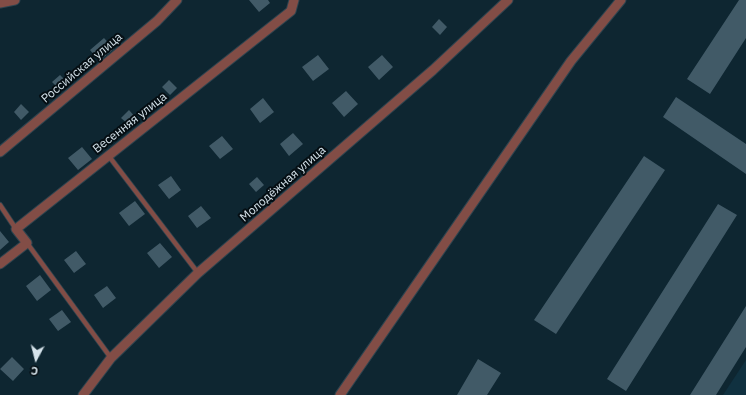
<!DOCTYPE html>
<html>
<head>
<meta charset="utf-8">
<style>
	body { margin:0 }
	#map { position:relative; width:746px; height:395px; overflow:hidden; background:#0e2631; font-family:"IBM Plex Sans",sans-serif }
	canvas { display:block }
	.north { position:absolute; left:16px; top:339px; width:40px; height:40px; -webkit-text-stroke:3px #050e13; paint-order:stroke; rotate:187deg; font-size:11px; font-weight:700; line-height:16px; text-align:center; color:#d5e3eb }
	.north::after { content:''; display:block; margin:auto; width:14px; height:18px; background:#d5e3eb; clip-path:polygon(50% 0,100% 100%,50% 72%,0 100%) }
</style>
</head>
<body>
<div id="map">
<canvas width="746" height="395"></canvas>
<div class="north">С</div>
</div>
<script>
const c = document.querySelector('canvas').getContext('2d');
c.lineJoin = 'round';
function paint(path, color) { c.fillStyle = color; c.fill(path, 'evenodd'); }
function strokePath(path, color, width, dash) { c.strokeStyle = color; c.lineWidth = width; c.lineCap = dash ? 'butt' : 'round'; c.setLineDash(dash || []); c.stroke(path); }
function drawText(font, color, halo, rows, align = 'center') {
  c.font = font + ' "IBM Plex Sans",sans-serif'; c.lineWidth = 4; c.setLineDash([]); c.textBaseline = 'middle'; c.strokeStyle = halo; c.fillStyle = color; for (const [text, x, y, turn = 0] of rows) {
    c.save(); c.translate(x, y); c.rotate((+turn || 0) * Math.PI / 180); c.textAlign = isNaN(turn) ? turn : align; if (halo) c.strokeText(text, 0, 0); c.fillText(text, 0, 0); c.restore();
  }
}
paint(new Path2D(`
	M 746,360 L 746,395 L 723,395 Z`), '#103140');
paint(new Path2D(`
	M 249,0 L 268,0 L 270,3 L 259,12 Z
	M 739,0 L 746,0 L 746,38 L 710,94 L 687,79 Z
	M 439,19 L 447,27 L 440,35 L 432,27 Z
	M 104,38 L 114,49 L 99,61 L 90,50 Z
	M 318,55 L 329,69 L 313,81 L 302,67 Z
	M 382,55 L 393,67 L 379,80 L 368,67 Z
	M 60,75 L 68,83 L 60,90 L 52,82 Z
	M 169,80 L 177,88 L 170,95 L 162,87 Z
	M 346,91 L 358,104 L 344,117 L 332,103 Z
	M 676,97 L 746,144 L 746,174 L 663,117 Z
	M 263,98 L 274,112 L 260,123 L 250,109 Z
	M 21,104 L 29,112 L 21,120 L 14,112 Z
	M 129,110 L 136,118 L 129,125 L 121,118 Z
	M 293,133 L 303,144 L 289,156 L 280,144 Z
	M 222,136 L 233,149 L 220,159 L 209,146 Z
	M 82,147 L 92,159 L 78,170 L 68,158 Z
	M 644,156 L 665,170 L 556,334 L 534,320 Z
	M 171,176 L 181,190 L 169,199 L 158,185 Z
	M 257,177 L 264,185 L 256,192 L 249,184 Z
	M 135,201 L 145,214 L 129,226 L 119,213 Z
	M 718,204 L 737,215 L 626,391 L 607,379 Z
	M 201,206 L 211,218 L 197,228 L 188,216 Z
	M 0,231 L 9,242 L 0,250 Z
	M 160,243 L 172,257 L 159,268 L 147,253 Z
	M 76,251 L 86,264 L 74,273 L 64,260 Z
	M 40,275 L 51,290 L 37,301 L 26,286 Z
	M 107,286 L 116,298 L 103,308 L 94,295 Z
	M 746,306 L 746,347 L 716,395 L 690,395 Z
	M 62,310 L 71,322 L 58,331 L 49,319 Z
	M 12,357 L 24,369 L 13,381 L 0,369 Z
	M 478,359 L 501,373 L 487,395 L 457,395 Z`), '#415a67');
const lane = new Path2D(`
	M 108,155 L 198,273
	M 0,205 L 16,229
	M 27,243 L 111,358`);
const street = new Path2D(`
	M 0,3 L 15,0
	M 0,152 L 157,21 L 177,0
	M 0,264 L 27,243 L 16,229 L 291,11 L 294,0
	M 83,395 L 111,358 L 198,273 L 433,70 L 508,0
	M 340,395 L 571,61 L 621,0`);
strokePath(lane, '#2e444f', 6);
strokePath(street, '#2e444f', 11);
strokePath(lane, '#824d46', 4.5);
strokePath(street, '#824d46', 9);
drawText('12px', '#d5e3eb', '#050e13', [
	["Российская улица",82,68,-40],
	["Весенняя улица",130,123,-38],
	["Молодёжная улица",283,184,-41]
]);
</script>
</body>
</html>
